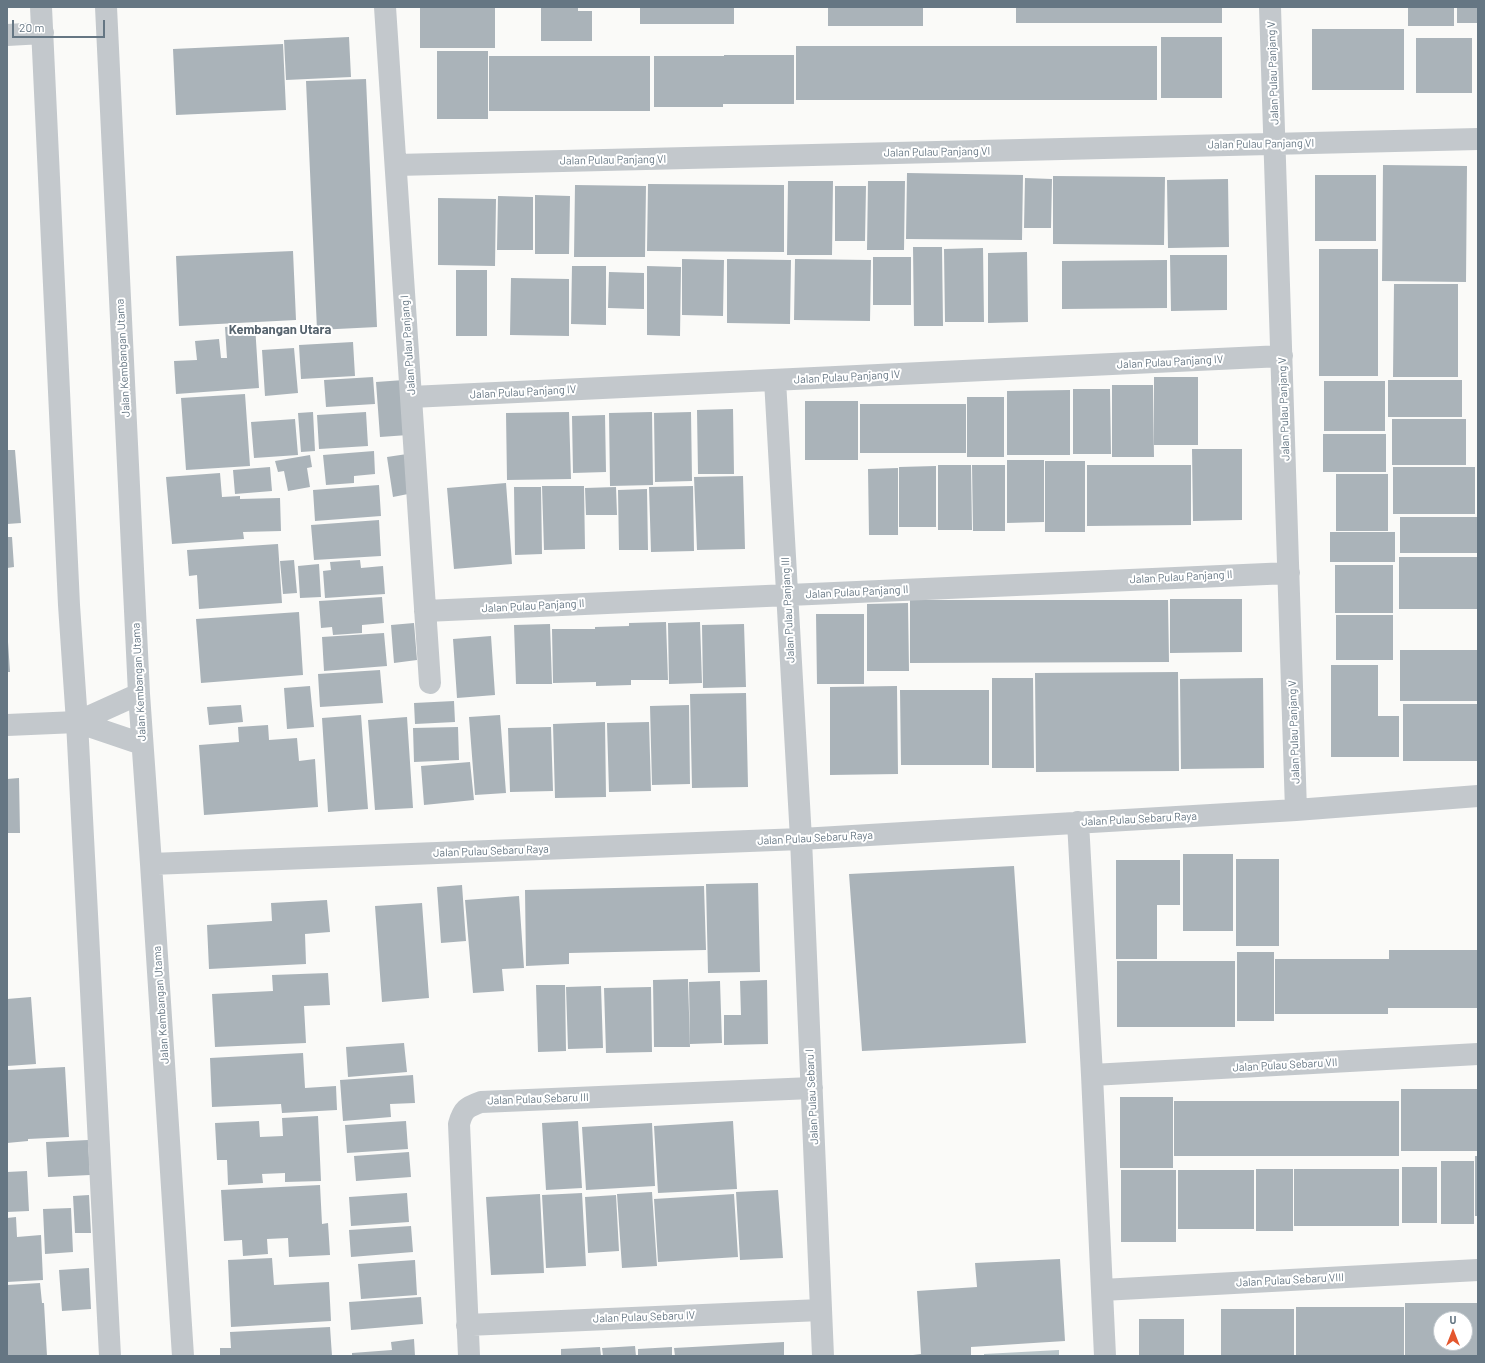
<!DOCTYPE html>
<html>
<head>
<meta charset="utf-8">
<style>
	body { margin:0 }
	#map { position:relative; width:1485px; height:1363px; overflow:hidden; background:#fafaf8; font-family:Barlow,sans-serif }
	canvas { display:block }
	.frame { position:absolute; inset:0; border:8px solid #657683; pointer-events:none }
	.north { position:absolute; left:1433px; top:1311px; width:40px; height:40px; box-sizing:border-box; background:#fff; border:1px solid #c1c8cd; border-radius:50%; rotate:0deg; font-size:11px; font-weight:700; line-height:16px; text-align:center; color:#657683 }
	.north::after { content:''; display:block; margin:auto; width:14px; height:18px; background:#e4572e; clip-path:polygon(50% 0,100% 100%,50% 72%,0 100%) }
	.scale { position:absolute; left:12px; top:20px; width:93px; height:18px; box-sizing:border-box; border:2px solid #657683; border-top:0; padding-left:5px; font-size:12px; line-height:14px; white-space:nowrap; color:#657683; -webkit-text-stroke:3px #fff; paint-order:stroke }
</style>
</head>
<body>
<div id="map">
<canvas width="1485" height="1363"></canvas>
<div class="frame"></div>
<div class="north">U</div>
<div class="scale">20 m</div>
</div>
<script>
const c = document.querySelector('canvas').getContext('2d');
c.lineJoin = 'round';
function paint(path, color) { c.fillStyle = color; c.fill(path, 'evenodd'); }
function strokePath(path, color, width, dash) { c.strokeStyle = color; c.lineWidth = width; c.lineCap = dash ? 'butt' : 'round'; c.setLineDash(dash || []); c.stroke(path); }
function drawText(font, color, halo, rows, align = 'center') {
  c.font = font + ' Barlow,sans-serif'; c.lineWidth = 4; c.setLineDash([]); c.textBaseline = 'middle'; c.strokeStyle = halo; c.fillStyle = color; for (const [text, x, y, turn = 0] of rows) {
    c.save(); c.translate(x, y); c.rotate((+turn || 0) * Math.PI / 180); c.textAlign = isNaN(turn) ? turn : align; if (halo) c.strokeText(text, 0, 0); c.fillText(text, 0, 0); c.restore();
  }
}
paint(new Path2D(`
	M 1059,1350 L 1059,1356 L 984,1356 L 984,1354 Z`), '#bbc7cb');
paint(new Path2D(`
	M 420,7 L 495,7 L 495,48 L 420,48 Z
	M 541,7 L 578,7 L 578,11 L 592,11 L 592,41 L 541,41 Z
	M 640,7 L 734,7 L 734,24 L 640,24 Z
	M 828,7 L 923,7 L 923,26 L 828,26 Z
	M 1016,7 L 1222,7 L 1222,23 L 1016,23 Z
	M 1408,7 L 1454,7 L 1454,26 L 1408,26 Z
	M 1457,7 L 1478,7 L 1478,23 L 1457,23 Z
	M 1312,29 L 1404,29 L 1404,90 L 1312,90 Z
	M 349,37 L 351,77 L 286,80 L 284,40 Z
	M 1161,37 L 1222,37 L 1222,98 L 1161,98 Z
	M 1416,38 L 1472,38 L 1472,93 L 1416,93 Z
	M 283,44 L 286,110 L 176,115 L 173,49 Z
	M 796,46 L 1157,46 L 1157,100 L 796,100 Z
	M 437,51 L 488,51 L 488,119 L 437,119 Z
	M 724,55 L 794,55 L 794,104 L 723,104 L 723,107 L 654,107 L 654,56 L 724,56 Z
	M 489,56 L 650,56 L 650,111 L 489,111 Z
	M 366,79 L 377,327 L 317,330 L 306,81 Z
	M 1383,165 L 1467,166 L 1466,282 L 1382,281 Z
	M 907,173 L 1023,175 L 1022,240 L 906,239 Z
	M 1315,175 L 1376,175 L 1376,241 L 1315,241 Z
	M 1053,176 L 1165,177 L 1164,245 L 1053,244 Z
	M 1025,178 L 1052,179 L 1051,228 L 1024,228 Z
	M 1228,179 L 1229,247 L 1168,248 L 1167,180 Z
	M 788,181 L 833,181 L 832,255 L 787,255 Z
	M 868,181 L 905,181 L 904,250 L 867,250 Z
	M 648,184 L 784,185 L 784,252 L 647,251 Z
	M 575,185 L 646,186 L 645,257 L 574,257 Z
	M 835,186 L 866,186 L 865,241 L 835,241 Z
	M 535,195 L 570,196 L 569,254 L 535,254 Z
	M 498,196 L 533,197 L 533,250 L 497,250 Z
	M 438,198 L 496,199 L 495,266 L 438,265 Z
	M 913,247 L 942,247 L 943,326 L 914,326 Z
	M 983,248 L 984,322 L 945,322 L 944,249 Z
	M 1319,249 L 1378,249 L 1378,376 L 1319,376 Z
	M 293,251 L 296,320 L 179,326 L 176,256 Z
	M 1027,252 L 1028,322 L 988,323 L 988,253 Z
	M 1170,255 L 1227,255 L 1227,310 L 1171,311 Z
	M 873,257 L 911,257 L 911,305 L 873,305 Z
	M 682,259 L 724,260 L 723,316 L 682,315 Z
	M 727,259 L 791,260 L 790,324 L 727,323 Z
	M 795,259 L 871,260 L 870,321 L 794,320 Z
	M 1167,260 L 1167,308 L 1062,309 L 1062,261 Z
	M 572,266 L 606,266 L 606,325 L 571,324 Z
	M 647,266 L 681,267 L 680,336 L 647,335 Z
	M 456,270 L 487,270 L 487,336 L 456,336 Z
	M 609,272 L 644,273 L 644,309 L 608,308 Z
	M 511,278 L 569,279 L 569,336 L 510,335 Z
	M 1394,284 L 1458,284 L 1458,377 L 1393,377 Z
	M 255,325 L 259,388 L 176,394 L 174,361 L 197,360 L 195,341 L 219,339 L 221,358 L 227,358 L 225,327 Z
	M 353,342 L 355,376 L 301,379 L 299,345 Z
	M 294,348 L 298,393 L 265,396 L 262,350 Z
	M 373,377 L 375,404 L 326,407 L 324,380 Z
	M 1154,377 L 1198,377 L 1198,445 L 1154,445 Z
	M 404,380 L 408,435 L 380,437 L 376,382 Z
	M 1388,380 L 1462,380 L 1462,417 L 1388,417 Z
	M 1324,381 L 1385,381 L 1385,431 L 1324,431 Z
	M 1112,385 L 1153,385 L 1154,457 L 1112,457 Z
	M 1073,389 L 1110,389 L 1111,454 L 1073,454 Z
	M 1070,390 L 1070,455 L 1007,455 L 1007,391 Z
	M 245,394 L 250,466 L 186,470 L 181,398 Z
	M 967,397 L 1004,397 L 1004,457 L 967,457 Z
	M 805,401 L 858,401 L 858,460 L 805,460 Z
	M 860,404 L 966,404 L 966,453 L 860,453 Z
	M 733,409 L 734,474 L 698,474 L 697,410 Z
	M 313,412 L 315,451 L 301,452 L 298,413 Z
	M 366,412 L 368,446 L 319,449 L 317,415 Z
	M 569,412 L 571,479 L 507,480 L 506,413 Z
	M 652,412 L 653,485 L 610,486 L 609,413 Z
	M 691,412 L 692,481 L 655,482 L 654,413 Z
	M 605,415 L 606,472 L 573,473 L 572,416 Z
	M 295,419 L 298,455 L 254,458 L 251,422 Z
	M 1392,419 L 1466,419 L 1466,465 L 1392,465 Z
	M 1323,434 L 1386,434 L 1386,472 L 1323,472 Z
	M 1192,449 L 1242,449 L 1242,520 L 1193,521 Z
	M 7,450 L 15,450 L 21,523 L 7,524 Z
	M 374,451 L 375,474 L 354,476 L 354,483 L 326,485 L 323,455 Z
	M 407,454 L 413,493 L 393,497 L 387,457 Z
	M 310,455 L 312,467 L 307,468 L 310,487 L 288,491 L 284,471 L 278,472 L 275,461 Z
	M 1007,460 L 1044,460 L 1044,522 L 1007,523 Z
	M 1045,461 L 1085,461 L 1085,532 L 1045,532 Z
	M 938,465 L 971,465 L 972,530 L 938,530 Z
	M 972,465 L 1005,465 L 1005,531 L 973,531 Z
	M 1087,465 L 1191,465 L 1191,525 L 1087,526 Z
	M 936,466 L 936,527 L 899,527 L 899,467 Z
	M 270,467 L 272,491 L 235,494 L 233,470 Z
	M 1393,467 L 1475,467 L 1475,514 L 1393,514 Z
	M 898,468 L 898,535 L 869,535 L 868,469 Z
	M 220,473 L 222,497 L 240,496 L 240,499 L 280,498 L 281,531 L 243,532 L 244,539 L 172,544 L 166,477 Z
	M 1336,474 L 1388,474 L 1388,531 L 1336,531 Z
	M 743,476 L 745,549 L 697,550 L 694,477 Z
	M 506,483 L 512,564 L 454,569 L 447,488 Z
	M 379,485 L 381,516 L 315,521 L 313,490 Z
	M 542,486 L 584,486 L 585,549 L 544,550 Z
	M 693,486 L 694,551 L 651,552 L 649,487 Z
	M 514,487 L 541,487 L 542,554 L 515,555 Z
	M 616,487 L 617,515 L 586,515 L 585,488 Z
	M 647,489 L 648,550 L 619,550 L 618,490 Z
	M 1400,517 L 1478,517 L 1478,553 L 1400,553 Z
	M 379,520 L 381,556 L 314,560 L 311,525 Z
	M 1330,532 L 1395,532 L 1395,562 L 1330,562 Z
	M 7,537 L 12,537 L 14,567 L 7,568 Z
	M 278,544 L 282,603 L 199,609 L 197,575 L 189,576 L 187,550 Z
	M 1399,557 L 1478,557 L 1478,609 L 1399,609 Z
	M 294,560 L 297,593 L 283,594 L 280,561 Z
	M 360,560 L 361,568 L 383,566 L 385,594 L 325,598 L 323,571 L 331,570 L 330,562 Z
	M 319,564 L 321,597 L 300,598 L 298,566 Z
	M 1335,565 L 1393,565 L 1393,613 L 1335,613 Z
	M 382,597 L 384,623 L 362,625 L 362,633 L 333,635 L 332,627 L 321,628 L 319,601 Z
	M 1170,599 L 1242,599 L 1242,652 L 1170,653 Z
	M 910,600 L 1168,600 L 1169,662 L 910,663 Z
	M 908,603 L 909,671 L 867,671 L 867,604 Z
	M 299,612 L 303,675 L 201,683 L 196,619 Z
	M 816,614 L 864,614 L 864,684 L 817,684 Z
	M 1336,615 L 1393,615 L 1393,660 L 1336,660 Z
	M 666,622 L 668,680 L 631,680 L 631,685 L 596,686 L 596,682 L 553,683 L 552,629 L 595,629 L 595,627 L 629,626 L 629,623 Z
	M 700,622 L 702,683 L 669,684 L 668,623 Z
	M 414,623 L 417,660 L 394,663 L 391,625 Z
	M 550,624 L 552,684 L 516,684 L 514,625 Z
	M 744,624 L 746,687 L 703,688 L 702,625 Z
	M 384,633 L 387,666 L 324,671 L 322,637 Z
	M 491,636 L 495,695 L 457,698 L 453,639 Z
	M 7,642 L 8,642 L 10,672 L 7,672 Z
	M 1400,650 L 1478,650 L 1478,701 L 1400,701 Z
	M 1331,665 L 1378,665 L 1378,716 L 1399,716 L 1399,757 L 1331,757 Z
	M 380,670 L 383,703 L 320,707 L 318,674 Z
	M 1178,672 L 1179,771 L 1036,772 L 1035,673 Z
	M 992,678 L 1033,678 L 1034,768 L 992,768 Z
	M 1263,678 L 1264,768 L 1181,769 L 1180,679 Z
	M 310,686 L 314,727 L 287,729 L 284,688 Z
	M 897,686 L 898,774 L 830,775 L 830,687 Z
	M 900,690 L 989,690 L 989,765 L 901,765 Z
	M 746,693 L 748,787 L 692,788 L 690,694 Z
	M 454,701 L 455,722 L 415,724 L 414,703 Z
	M 1403,704 L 1478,704 L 1478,761 L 1403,761 Z
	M 241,705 L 243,722 L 209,725 L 207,707 Z
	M 689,705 L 690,784 L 652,785 L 650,706 Z
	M 361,715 L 368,809 L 328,812 L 322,718 Z
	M 500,715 L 506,793 L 475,795 L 469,717 Z
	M 407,717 L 413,808 L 375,810 L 368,720 Z
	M 605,722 L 606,797 L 555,798 L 553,724 Z
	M 649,722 L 651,791 L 609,792 L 607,723 Z
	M 268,725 L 269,740 L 297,738 L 299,761 L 315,759 L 318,807 L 204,815 L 199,745 L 239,742 L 238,727 Z
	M 458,727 L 459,760 L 414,762 L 413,728 Z
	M 551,727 L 553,791 L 510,792 L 508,728 Z
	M 470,762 L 474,800 L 424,805 L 421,766 Z
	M 19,778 L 20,833 L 7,833 L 7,779 Z
	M 1183,854 L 1233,854 L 1233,931 L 1183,931 Z
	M 1236,859 L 1279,859 L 1279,946 L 1236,946 Z
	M 1116,860 L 1180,860 L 1180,905 L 1157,905 L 1157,959 L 1116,959 Z
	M 1014,866 L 1026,1043 L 862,1051 L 849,874 Z
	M 758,883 L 760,972 L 708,973 L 706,884 Z
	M 462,885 L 466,941 L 441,943 L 437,887 Z
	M 704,886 L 706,950 L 569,953 L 569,964 L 526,966 L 525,890 Z
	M 519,896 L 524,968 L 502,969 L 504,991 L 473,993 L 465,900 Z
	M 327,900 L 330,932 L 305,934 L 306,964 L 209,969 L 207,925 L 272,921 L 271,903 Z
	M 422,903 L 429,998 L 382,1002 L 375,906 Z
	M 1389,950 L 1478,950 L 1478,1008 L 1388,1008 L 1388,1014 L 1275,1014 L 1275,959 L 1389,959 Z
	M 1237,952 L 1274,952 L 1274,1021 L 1237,1021 Z
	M 1117,961 L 1235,961 L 1235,1027 L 1117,1027 Z
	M 328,973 L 330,1005 L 304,1006 L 306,1043 L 215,1047 L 212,994 L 273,991 L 272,975 Z
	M 688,979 L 690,1047 L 654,1047 L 653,980 Z
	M 767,980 L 768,1044 L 724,1045 L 724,1015 L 741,1015 L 740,981 Z
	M 720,981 L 722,1043 L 690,1044 L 689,982 Z
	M 536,985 L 565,985 L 566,1051 L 538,1052 Z
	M 601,986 L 603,1048 L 568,1049 L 566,987 Z
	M 651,987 L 652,1052 L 606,1053 L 604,988 Z
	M 31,997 L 36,1064 L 7,1066 L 7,999 Z
	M 404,1043 L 407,1072 L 348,1077 L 346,1047 Z
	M 303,1053 L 305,1088 L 336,1086 L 337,1110 L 282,1113 L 281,1104 L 212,1107 L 210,1058 Z
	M 65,1067 L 69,1137 L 28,1139 L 28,1141 L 7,1143 L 7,1070 Z
	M 413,1075 L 415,1103 L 390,1104 L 391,1117 L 343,1121 L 340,1080 Z
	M 1401,1089 L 1478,1089 L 1478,1151 L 1401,1151 Z
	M 1120,1097 L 1173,1097 L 1173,1168 L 1120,1168 Z
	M 1174,1101 L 1399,1101 L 1399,1156 L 1174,1156 Z
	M 318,1116 L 321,1181 L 285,1182 L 285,1173 L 262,1174 L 263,1183 L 228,1185 L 227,1160 L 217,1160 L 215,1123 L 259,1121 L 260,1137 L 283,1136 L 282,1118 Z
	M 406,1121 L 408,1149 L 347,1153 L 345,1125 Z
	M 578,1121 L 582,1188 L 546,1190 L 542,1123 Z
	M 733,1121 L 737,1189 L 658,1193 L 654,1126 Z
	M 652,1123 L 655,1186 L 586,1190 L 582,1127 Z
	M 88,1140 L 90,1175 L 48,1177 L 46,1142 Z
	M 409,1152 L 411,1177 L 356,1181 L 354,1156 Z
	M 1475,1156 L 1478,1156 L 1478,1216 L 1475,1216 Z
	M 1441,1161 L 1474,1161 L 1474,1224 L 1441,1224 Z
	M 1402,1167 L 1437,1167 L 1437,1223 L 1402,1223 Z
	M 1256,1169 L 1293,1169 L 1293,1231 L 1256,1231 Z
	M 1294,1169 L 1399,1169 L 1399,1226 L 1294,1226 Z
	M 1121,1170 L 1176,1170 L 1176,1242 L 1121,1242 Z
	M 1178,1170 L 1254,1170 L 1254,1229 L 1178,1229 Z
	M 27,1171 L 29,1211 L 7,1212 L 7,1172 Z
	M 320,1185 L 322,1224 L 328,1223 L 330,1255 L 289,1257 L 288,1238 L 267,1239 L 268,1254 L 243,1256 L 242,1240 L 224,1241 L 221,1190 Z
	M 778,1190 L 783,1258 L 740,1260 L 736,1192 Z
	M 652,1192 L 657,1266 L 622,1268 L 617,1194 Z
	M 407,1193 L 409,1222 L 351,1226 L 349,1197 Z
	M 582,1193 L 586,1266 L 546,1268 L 542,1195 Z
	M 540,1194 L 544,1273 L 491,1275 L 486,1197 Z
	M 734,1194 L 738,1257 L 658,1262 L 654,1199 Z
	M 89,1195 L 91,1233 L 75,1233 L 73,1196 Z
	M 616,1195 L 619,1251 L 588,1253 L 585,1197 Z
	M 71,1208 L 73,1252 L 45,1254 L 43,1209 Z
	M 16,1217 L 17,1237 L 41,1235 L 43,1280 L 7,1282 L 7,1218 Z
	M 411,1226 L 413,1252 L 351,1257 L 349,1230 Z
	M 272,1258 L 274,1285 L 329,1282 L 331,1321 L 231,1327 L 228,1260 Z
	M 1060,1259 L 1065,1341 L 971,1347 L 971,1356 L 913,1356 L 913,1355 L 921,1354 L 917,1291 L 977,1287 L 975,1263 Z
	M 415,1260 L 417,1295 L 361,1299 L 358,1264 Z
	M 89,1268 L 91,1309 L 62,1311 L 59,1270 Z
	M 40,1283 L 42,1303 L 44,1303 L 47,1356 L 7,1356 L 7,1285 Z
	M 421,1297 L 423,1324 L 351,1330 L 349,1302 Z
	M 1405,1303 L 1478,1303 L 1478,1356 L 1405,1356 ZM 1441,1319 L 1465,1319 L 1465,1343 L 1441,1343 Z
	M 1296,1307 L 1404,1307 L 1404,1356 L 1296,1356 Z
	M 1221,1309 L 1294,1309 L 1294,1356 L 1221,1356 Z
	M 1139,1319 L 1184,1319 L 1184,1356 L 1139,1356 Z
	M 330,1327 L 332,1356 L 220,1356 L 220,1348 L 231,1348 L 230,1332 Z
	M 414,1339 L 415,1356 L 352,1356 L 352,1353 L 392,1350 L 391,1342 Z
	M 784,1342 L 784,1356 L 675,1356 L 674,1348 Z
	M 635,1346 L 636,1356 L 603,1356 L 602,1348 Z
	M 600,1347 L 601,1356 L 561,1356 L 561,1349 Z
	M 672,1347 L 672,1356 L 638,1356 L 638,1349 Z`), '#aab3b9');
strokePath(new Path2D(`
	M 41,7 L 69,605 L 77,722 L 110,1356
	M 106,7 L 139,694 L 151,864 L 183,1356
	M 385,7 L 430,683
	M 1270,7 L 1296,810
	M 7,35 L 43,33
	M 396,165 L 1478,139
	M 775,380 L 801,839 L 823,1356
	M 411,397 L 1282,356
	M 425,611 L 1289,573
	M 77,722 L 142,744
	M 7,725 L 77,722 L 139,694
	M 1078,822 L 1092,1075 L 1105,1356
	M 151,864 L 801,839 L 1296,810 L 1478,796
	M 1092,1075 L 1478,1054
	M 1102,1290 L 1478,1270
	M 467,1325 L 821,1310
	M 469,1356 L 459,1124 C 463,1109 467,1107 481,1102 L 812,1088`), '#c3c8cc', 22);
drawText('11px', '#657683', '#fff', [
	["Jalan Pulau Panjang V",1273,73,-92],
	["Jalan Pulau Panjang VI",1261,144,-1],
	["Jalan Pulau Panjang VI",937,152,-1],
	["Jalan Pulau Panjang VI",613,160,-1],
	["Jalan Pulau Panjang I",408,345,-94],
	["Jalan Kembangan Utama",123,358,-93],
	["Jalan Pulau Panjang IV",1170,362,-3],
	["Jalan Pulau Panjang IV",847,377,-3],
	["Jalan Pulau Panjang IV",523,392,-3],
	["Jalan Pulau Panjang V",1284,409,-92],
	["Jalan Pulau Panjang II",1181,577,-3],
	["Jalan Pulau Panjang II",857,592,-3],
	["Jalan Pulau Panjang II",533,606,-3],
	["Jalan Pulau Panjang III",788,610,-93],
	["Jalan Kembangan Utama",139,682,-93],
	["Jalan Pulau Panjang V",1294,732,-92],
	["Jalan Pulau Sebaru Raya",1139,819,-3],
	["Jalan Pulau Sebaru Raya",815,838,-3],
	["Jalan Pulau Sebaru Raya",491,851,-2],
	["Jalan Kembangan Utama",161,1005,-94],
	["Jalan Pulau Sebaru VII",1285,1065,-3],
	["Jalan Pulau Sebaru I",812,1097,-93],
	["Jalan Pulau Sebaru III",538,1099,-2],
	["Jalan Pulau Sebaru VIII",1290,1280,-3],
	["Jalan Pulau Sebaru IV",644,1317,-2]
]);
drawText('bold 13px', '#57646e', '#fff', [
	["Kembangan Utara",280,330]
]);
</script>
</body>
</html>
